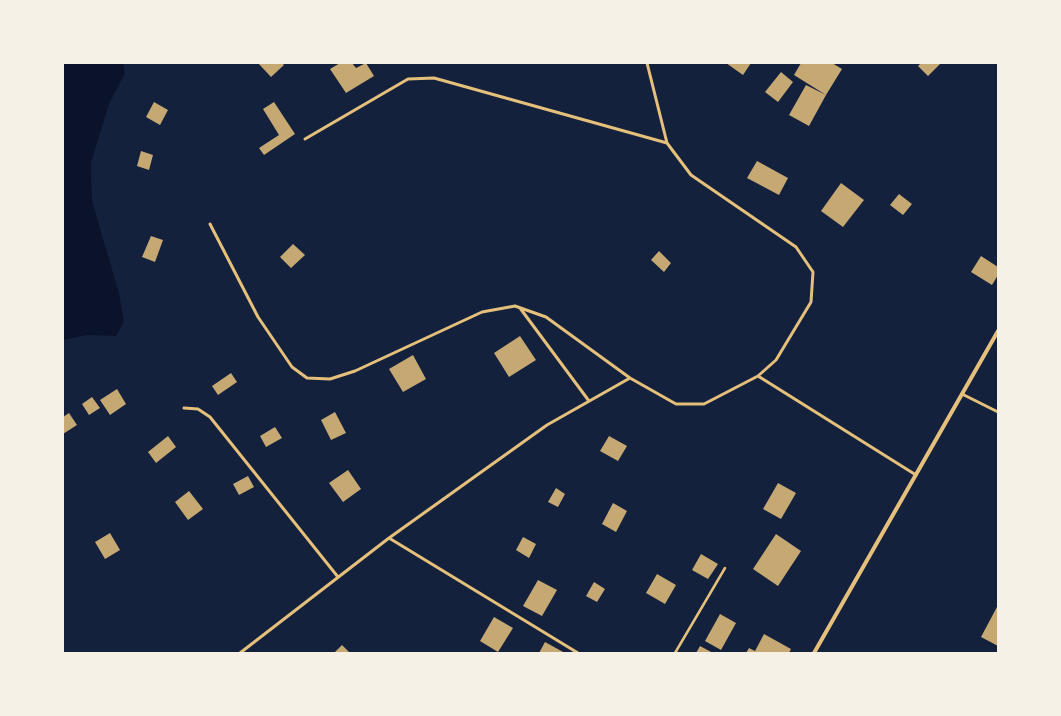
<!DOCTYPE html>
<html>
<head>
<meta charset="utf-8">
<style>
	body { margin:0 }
	#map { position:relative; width:1061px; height:716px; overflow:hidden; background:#14213d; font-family:"IBM Plex Sans",sans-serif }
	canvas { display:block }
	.frame { position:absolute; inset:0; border:64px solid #f6f1e7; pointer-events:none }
</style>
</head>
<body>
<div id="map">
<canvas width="1061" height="716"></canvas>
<div class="frame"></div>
</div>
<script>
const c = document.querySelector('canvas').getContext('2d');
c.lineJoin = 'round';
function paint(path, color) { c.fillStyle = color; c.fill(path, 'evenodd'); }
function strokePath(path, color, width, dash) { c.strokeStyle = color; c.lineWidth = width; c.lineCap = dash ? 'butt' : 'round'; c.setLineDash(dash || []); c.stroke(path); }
paint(new Path2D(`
	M 63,63 L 123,63 L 125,73 L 109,104 L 91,163 L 92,201 L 119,293 L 124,322 L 116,336 L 87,335 L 63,340 Z`), '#0b132b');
paint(new Path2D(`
	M 258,63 L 282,63 L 284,65 L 271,77 Z
	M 340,63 L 352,63 L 356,68 L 366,63 L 374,76 L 346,93 L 330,69 Z
	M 726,63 L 751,63 L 743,75 Z
	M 801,63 L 832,63 L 842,69 L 826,95 L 794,75 Z
	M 921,63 L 941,63 L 928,76 L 918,66 Z
	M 781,72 L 793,82 L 778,102 L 765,92 Z
	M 806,85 L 826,95 L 809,126 L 789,115 Z
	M 154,102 L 168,110 L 160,125 L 146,117 Z
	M 274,102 L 295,134 L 264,155 L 259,148 L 279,135 L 263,109 Z
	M 141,151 L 153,155 L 149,170 L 137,166 Z
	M 757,161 L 788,178 L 779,195 L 747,178 Z
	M 841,183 L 864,200 L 843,227 L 821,211 Z
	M 899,194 L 912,204 L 903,215 L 890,205 Z
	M 151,236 L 163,240 L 155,262 L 142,257 Z
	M 293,244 L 305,255 L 291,268 L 280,257 Z
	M 659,251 L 671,263 L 664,272 L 651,260 Z
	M 981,256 L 998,267 L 998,275 L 992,285 L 971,272 Z
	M 520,336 L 536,360 L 509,377 L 494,353 Z
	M 413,355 L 426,379 L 403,392 L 389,369 Z
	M 231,373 L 237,382 L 218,395 L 212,386 Z
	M 117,389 L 126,404 L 110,415 L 100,400 Z
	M 92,397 L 100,408 L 89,415 L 82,404 Z
	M 335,412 L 346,433 L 331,440 L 321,420 Z
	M 69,413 L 77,425 L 63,434 L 63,417 Z
	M 275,427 L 282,438 L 266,447 L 260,436 Z
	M 168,436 L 176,447 L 156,463 L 148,452 Z
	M 609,436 L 627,446 L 618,461 L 600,451 Z
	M 348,470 L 361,489 L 343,502 L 329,483 Z
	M 248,476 L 254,487 L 239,495 L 233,484 Z
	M 778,483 L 796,493 L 781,519 L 763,509 Z
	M 556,488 L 565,494 L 558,507 L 548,502 Z
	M 189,491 L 203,509 L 188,520 L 175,502 Z
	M 613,503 L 627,511 L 616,532 L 602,524 Z
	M 110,533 L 120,550 L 105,559 L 95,542 Z
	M 776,534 L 801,551 L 778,586 L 753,569 Z
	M 523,537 L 536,544 L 529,558 L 516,550 Z
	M 701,554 L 718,564 L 708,579 L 692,570 Z
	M 657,574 L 676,585 L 665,604 L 646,593 Z
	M 538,580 L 557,590 L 542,616 L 523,606 Z
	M 594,582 L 605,589 L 597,602 L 586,596 Z
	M 998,605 L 998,646 L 981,637 Z
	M 720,614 L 736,623 L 721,650 L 705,641 Z
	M 494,617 L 513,628 L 498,652 L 480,641 Z
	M 764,634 L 791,649 L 789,653 L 746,653 L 749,648 L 755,651 Z
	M 545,642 L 565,653 L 539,653 Z
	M 342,645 L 350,653 L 334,653 Z
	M 700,646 L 713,653 L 696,653 Z`), '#c6a872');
strokePath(new Path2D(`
	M 675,653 L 725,568`), '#e5c07b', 2.5);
strokePath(new Path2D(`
	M 647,63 L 667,143 L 691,175 L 796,247 L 813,272 L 811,302 L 776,360 L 758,376
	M 305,139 L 408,79 L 434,78 L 667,143
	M 210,224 L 258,317 L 292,367 L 307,378 L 330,379 L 355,371 L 482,312 L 515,306 L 546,317 L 630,378
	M 520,308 L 589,401
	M 962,394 L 998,412
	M 184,408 L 198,409 L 210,417 L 338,577
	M 389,538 L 578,653
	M 240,653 L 389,538 L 547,425 L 630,378 L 676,404 L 704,404 L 758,376 L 916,475`), '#e5c07b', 3);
strokePath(new Path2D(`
	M 814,653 L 998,331`), '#e5c07b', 4);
</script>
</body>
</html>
